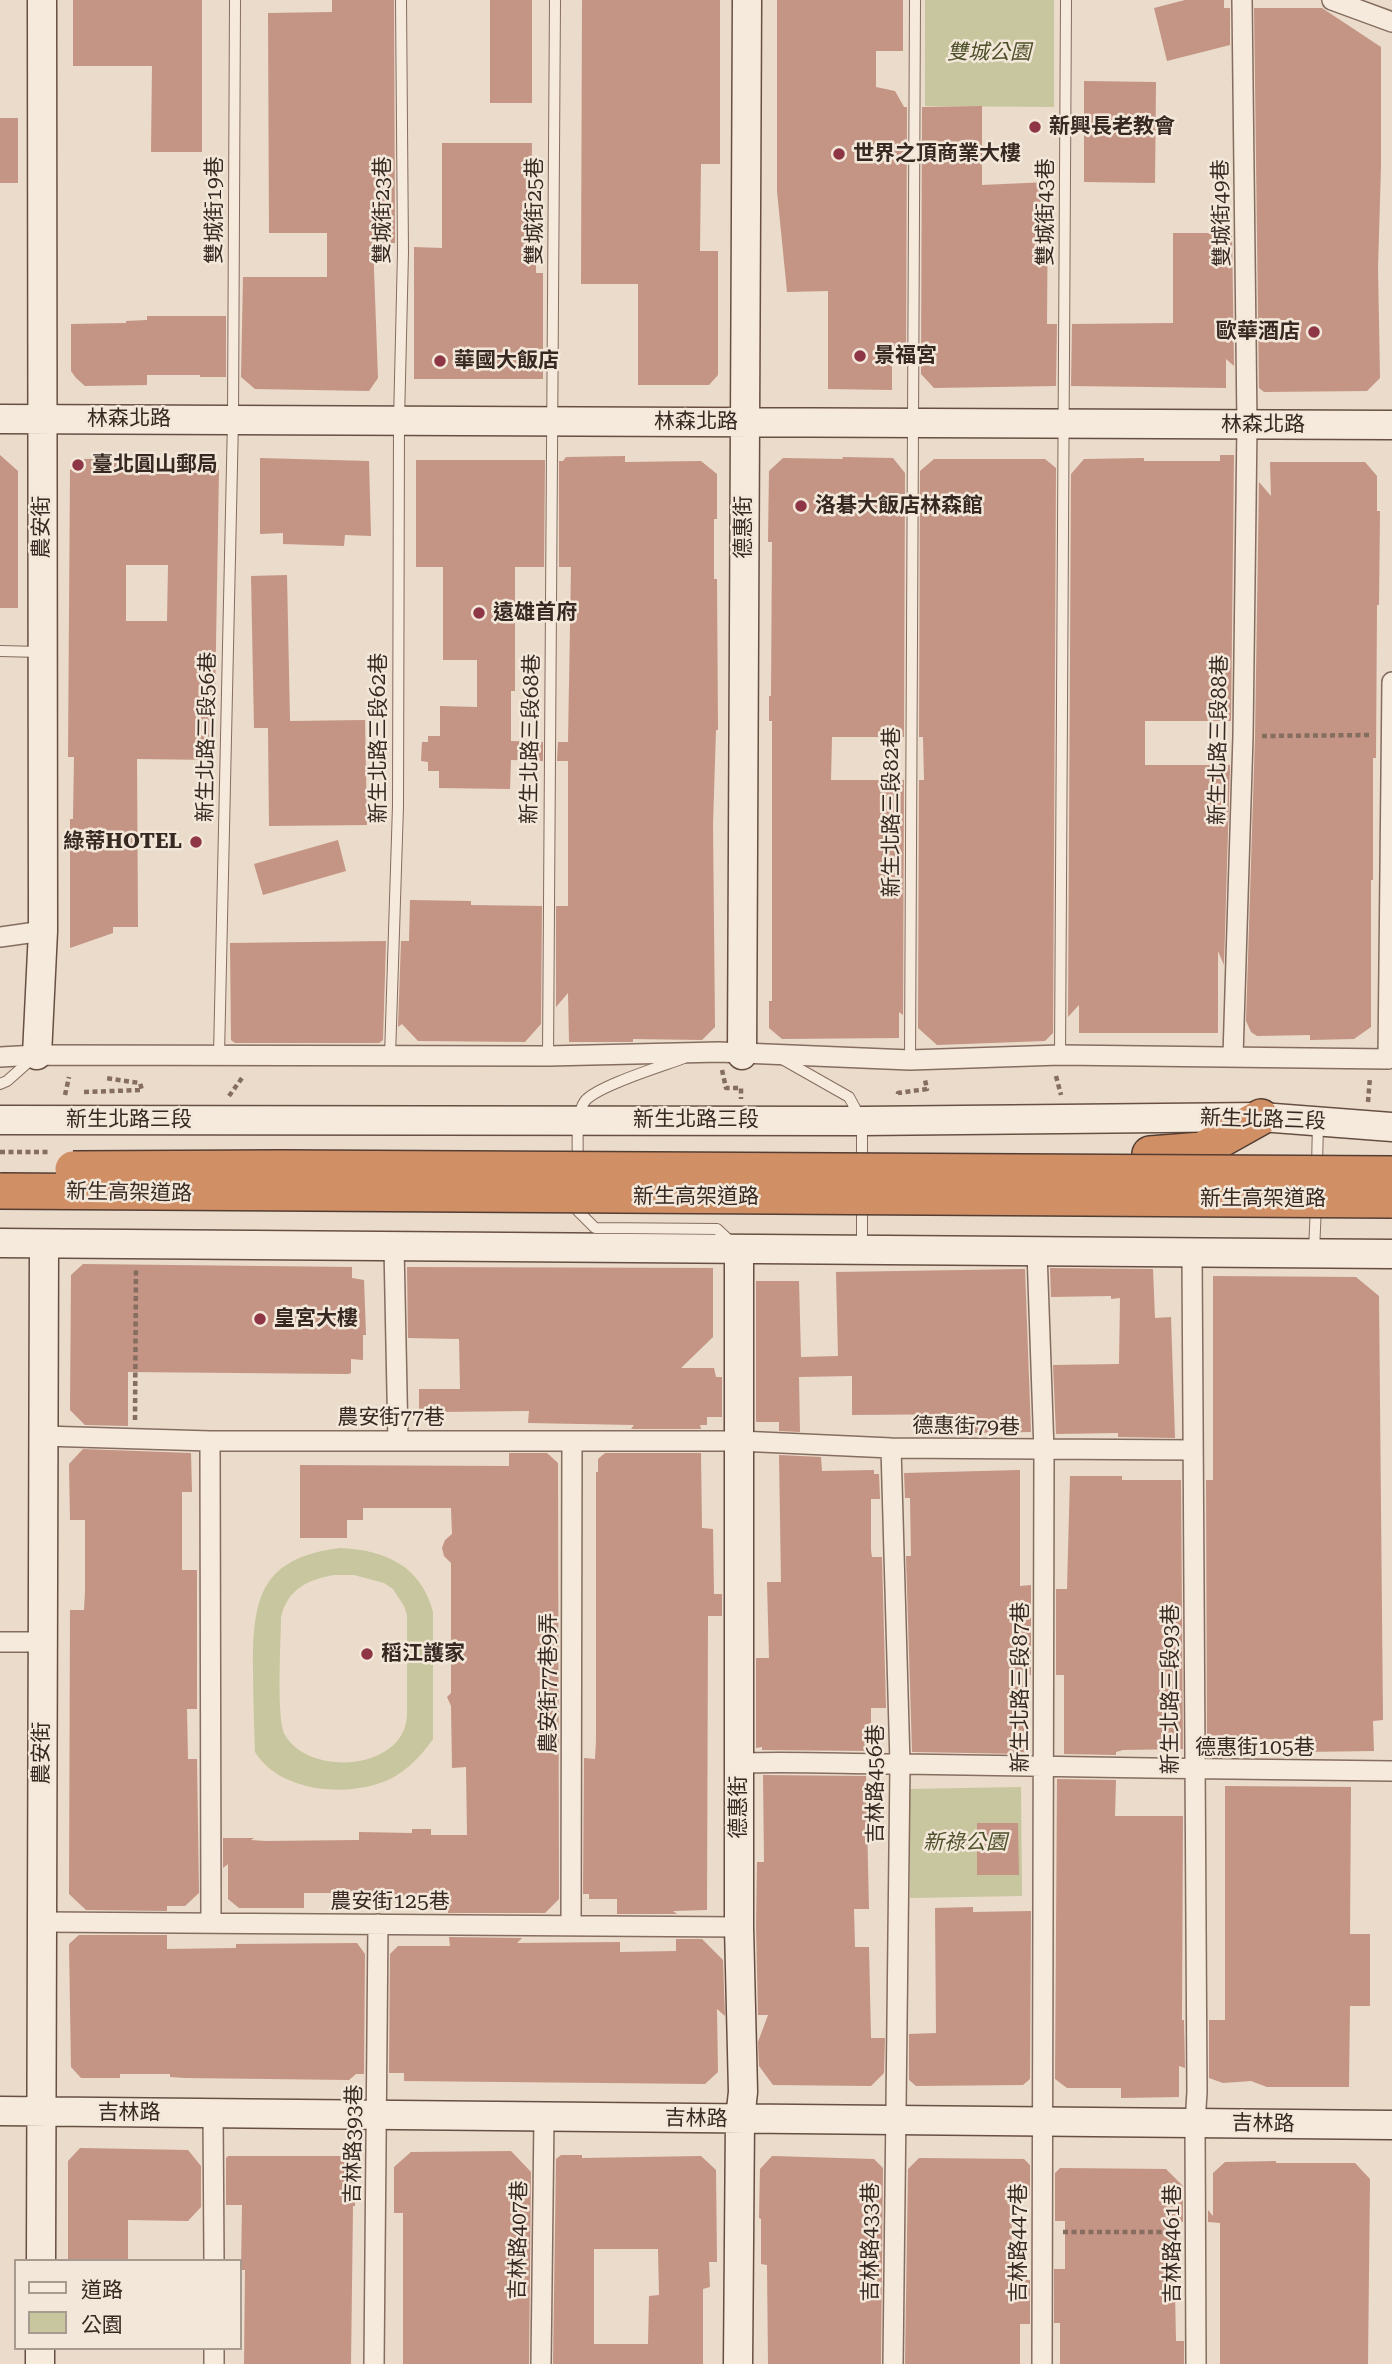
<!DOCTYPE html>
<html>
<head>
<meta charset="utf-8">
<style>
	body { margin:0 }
	#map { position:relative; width:1392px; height:2364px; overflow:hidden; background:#eadbca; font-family:"Roboto Serif","Noto Sans TC",serif }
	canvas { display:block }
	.legend { position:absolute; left:14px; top:2259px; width:228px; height:91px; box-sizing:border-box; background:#f2e7d8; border:2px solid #a79b8f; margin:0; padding:9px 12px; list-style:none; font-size:21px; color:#372922 }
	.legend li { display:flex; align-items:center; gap:14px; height:35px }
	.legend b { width:35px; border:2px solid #a79b8f }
</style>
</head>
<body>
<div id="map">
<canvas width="1392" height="2364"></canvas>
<ul class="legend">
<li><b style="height:9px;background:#f6eadc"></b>道路</li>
<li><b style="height:19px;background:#c8c69e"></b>公園</li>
</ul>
</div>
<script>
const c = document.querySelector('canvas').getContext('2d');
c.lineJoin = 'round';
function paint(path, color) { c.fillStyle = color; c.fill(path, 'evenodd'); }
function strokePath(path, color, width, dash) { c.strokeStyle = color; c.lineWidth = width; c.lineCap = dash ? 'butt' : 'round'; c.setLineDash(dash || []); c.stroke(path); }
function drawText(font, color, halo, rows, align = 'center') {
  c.font = font + ' "Roboto Serif","Noto Sans TC",serif'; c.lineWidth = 5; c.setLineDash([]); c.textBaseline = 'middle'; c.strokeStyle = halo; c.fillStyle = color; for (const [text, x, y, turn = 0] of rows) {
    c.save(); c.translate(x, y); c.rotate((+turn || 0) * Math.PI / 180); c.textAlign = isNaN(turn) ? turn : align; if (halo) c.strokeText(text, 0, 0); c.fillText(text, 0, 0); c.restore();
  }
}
paint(new Path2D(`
	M 925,0 L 1054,0 L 1054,107 L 925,106 Z
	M 340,1548 C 384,1550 421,1565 433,1612 L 433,1739 C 421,1756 408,1770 390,1779 C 350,1798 280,1793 255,1752 C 254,1723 253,1694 253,1665 C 253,1596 262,1558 340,1548 ZM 334,1575 L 354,1575 L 384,1583 L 393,1589 L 404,1606 L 407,1615 L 407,1715 C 405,1771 309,1777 285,1735 C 276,1719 281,1640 281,1617 C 288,1589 307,1580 334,1575 Z
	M 1021,1787 L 1022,1896 L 910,1898 L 908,1789 Z`), '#c8c69e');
paint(new Path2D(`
	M 73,0 L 202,0 L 202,152 L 151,152 L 152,66 L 73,66 Z
	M 332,0 L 394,0 L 395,243 L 373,243 L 378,378 L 369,391 L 255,389 L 241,377 L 243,277 L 327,277 L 327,233 L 269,233 L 268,13 L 332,12 Z
	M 490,0 L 532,0 L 532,103 L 490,103 Z
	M 582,0 L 720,0 L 720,164 L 701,164 L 700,251 L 718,251 L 718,375 L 709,385 L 638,385 L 638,284 L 581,284 Z
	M 777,0 L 903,0 L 903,51 L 876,51 L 876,87 L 895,91 L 904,107 L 907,107 L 906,359 L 892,345 L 892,390 L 828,389 L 828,291 L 787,292 L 777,191 Z
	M 1185,0 L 1224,0 L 1224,8 L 1230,8 L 1230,45 L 1167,61 L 1154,8 Z
	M 1254,8 L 1322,8 L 1381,47 L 1381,166 L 1378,268 L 1380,378 L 1367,391 L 1264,392 L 1259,388 Z
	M 1084,81 L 1156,82 L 1155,183 L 1084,182 Z
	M 982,106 L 982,185 L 1048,182 L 1047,324 L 1057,324 L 1056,386 L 934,388 L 921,374 L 922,107 Z
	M 0,118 L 18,118 L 18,183 L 0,183 Z
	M 442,143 L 532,143 L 531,222 L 536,222 L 536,273 L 543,273 L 543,379 L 414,379 L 414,247 L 442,248 Z
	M 1173,233 L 1232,233 L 1234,366 L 1226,359 L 1226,388 L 1071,386 L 1072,324 L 1173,323 Z
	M 147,316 L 226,316 L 226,377 L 200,377 L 200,375 L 147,375 L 147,385 L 85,386 L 76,378 L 71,371 L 71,324 L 126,323 L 126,321 L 147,320 Z
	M 0,455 L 18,471 L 18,608 L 0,608 Z
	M 1220,455 L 1234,455 L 1231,721 L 1145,721 L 1145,765 L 1230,765 L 1224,965 L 1218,951 L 1218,1033 L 1079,1033 L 1079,1005 L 1068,1017 L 1071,474 L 1084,459 L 1144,458 L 1144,461 L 1220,461 Z
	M 625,456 L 625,462 L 701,461 L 717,474 L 717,519 L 714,519 L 714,579 L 717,579 L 718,730 L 716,730 L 713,824 L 715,1027 L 702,1040 L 633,1039 L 633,1042 L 569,1042 L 568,993 L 556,1007 L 556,906 L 568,906 L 568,761 L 557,761 L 558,742 L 568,742 L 571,567 L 559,567 L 559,461 L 563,461 L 566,457 Z
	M 842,457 L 893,458 L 905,473 L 904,737 L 832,737 L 831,780 L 904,780 L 903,1015 L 899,1012 L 899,1038 L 782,1039 L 769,1028 L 769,1001 L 772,1001 L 772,721 L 769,721 L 769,696 L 771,696 L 772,542 L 768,542 L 769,471 L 783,458 L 843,459 Z
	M 207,458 L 219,470 L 214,760 L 137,759 L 138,927 L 113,927 L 113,933 L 70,948 L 70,819 L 73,819 L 74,757 L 68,757 L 70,470 L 83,459 ZM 126,565 L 168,565 L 167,621 L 126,621 Z
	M 260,458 L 369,461 L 371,536 L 345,535 L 344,546 L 283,544 L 283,533 L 260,534 Z
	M 934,459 L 1045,459 L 1056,468 L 1053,1033 L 1045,1041 L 937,1045 L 918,1028 L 919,780 L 924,780 L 923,737 L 919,737 L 920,471 Z
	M 416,460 L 545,460 L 544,567 L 515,567 L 515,691 L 511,691 L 511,741 L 543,742 L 543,761 L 511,760 L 510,789 L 439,788 L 439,771 L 428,771 L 428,762 L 421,761 L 422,742 L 428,742 L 428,736 L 440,736 L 440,706 L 477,707 L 477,660 L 443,660 L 443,567 L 416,567 Z
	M 1270,462 L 1365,462 L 1377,476 L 1377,511 L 1380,511 L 1379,605 L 1377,605 L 1376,758 L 1373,758 L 1373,880 L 1371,880 L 1371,1027 L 1354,1039 L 1310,1040 L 1310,1035 L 1257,1036 L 1251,1032 L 1246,1021 L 1255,736 L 1259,482 L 1271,496 Z
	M 287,575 L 290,721 L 365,720 L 367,825 L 269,826 L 268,728 L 254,728 L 251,576 Z
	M 338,840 L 346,871 L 263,895 L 254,864 Z
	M 410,900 L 471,901 L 471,905 L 542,906 L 541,1024 L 525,1042 L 418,1041 L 402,1024 L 398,1027 L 401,941 L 409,941 Z
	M 386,941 L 383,1040 L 379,1043 L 235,1043 L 231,1040 L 230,943 Z
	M 83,1264 L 352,1267 L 352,1278 L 364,1280 L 366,1335 L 363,1335 L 363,1360 L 351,1359 L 351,1373 L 348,1374 L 128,1372 L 128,1426 L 85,1425 L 70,1410 L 71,1275 Z
	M 407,1267 L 713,1268 L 713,1337 L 681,1368 L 714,1368 L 716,1377 L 722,1377 L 722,1417 L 707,1417 L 707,1425 L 700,1425 L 701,1429 L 631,1429 L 634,1425 L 528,1423 L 529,1411 L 439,1412 L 439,1416 L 419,1416 L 419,1389 L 460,1389 L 459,1339 L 408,1338 Z
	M 1050,1268 L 1153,1269 L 1155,1318 L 1171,1317 L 1175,1438 L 1118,1437 L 1118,1433 L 1056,1434 L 1053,1365 L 1119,1364 L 1120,1298 L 1111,1299 L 1111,1296 L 1051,1297 Z
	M 1025,1269 L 1031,1432 L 973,1433 L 973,1414 L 852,1415 L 852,1376 L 799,1377 L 800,1432 L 779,1431 L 779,1422 L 756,1422 L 756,1281 L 799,1281 L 801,1357 L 838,1356 L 836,1272 Z
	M 1213,1276 L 1356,1277 L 1379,1296 L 1383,1720 L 1373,1721 L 1374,1751 L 1302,1752 L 1301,1739 L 1207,1739 L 1206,1480 L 1213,1480 Z
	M 83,1449 L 191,1453 L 192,1492 L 182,1492 L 182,1570 L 197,1570 L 197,1709 L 187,1709 L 188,1759 L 197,1759 L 199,1893 L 185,1906 L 167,1906 L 167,1911 L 86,1910 L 69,1894 L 70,1610 L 84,1610 L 85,1592 L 85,1520 L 70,1520 L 69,1464 Z
	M 509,1453 L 547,1453 L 558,1463 L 559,1899 L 545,1913 L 448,1913 L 448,1909 L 430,1909 L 430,1895 L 358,1897 L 358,1893 L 304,1893 L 304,1908 L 239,1908 L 228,1899 L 228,1864 L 223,1868 L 223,1838 L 254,1838 L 251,1840 L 265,1841 L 359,1840 L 359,1832 L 412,1833 L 412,1829 L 431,1829 L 431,1835 L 467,1835 L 466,1767 L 452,1768 L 451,1706 L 447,1697 L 451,1693 L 451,1563 L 444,1556 L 442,1548 L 445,1540 L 452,1534 L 451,1508 L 363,1508 L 363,1520 L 347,1520 L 347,1538 L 300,1538 L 300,1465 L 509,1466 Z
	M 605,1453 L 701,1453 L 702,1528 L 713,1529 L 714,1594 L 722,1594 L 722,1616 L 708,1616 L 707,1910 L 673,1911 L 677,1914 L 617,1914 L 617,1899 L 589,1899 L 589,1894 L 583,1894 L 584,1758 L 595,1759 L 596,1741 L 596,1472 L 598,1472 L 598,1459 Z
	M 779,1455 L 821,1457 L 822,1471 L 874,1470 L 874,1474 L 879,1474 L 880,1499 L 871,1499 L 871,1550 L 872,1557 L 882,1557 L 886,1708 L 871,1708 L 871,1751 L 762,1750 L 762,1747 L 756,1748 L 756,1658 L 769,1658 L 767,1582 L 781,1582 Z
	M 1020,1470 L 1020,1586 L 1031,1585 L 1031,1675 L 1027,1675 L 1028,1720 L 1024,1720 L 1025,1754 L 912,1752 L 906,1556 L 911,1556 L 910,1498 L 905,1498 L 904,1473 Z
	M 1070,1476 L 1122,1476 L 1122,1480 L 1181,1480 L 1183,1749 L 1123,1750 L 1116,1752 L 1116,1755 L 1064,1754 L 1064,1675 L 1056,1675 L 1056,1589 L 1067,1589 Z
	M 763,1775 L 866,1776 L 869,1909 L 854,1909 L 855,1947 L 869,1947 L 871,2038 L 885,2038 L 884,2073 L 871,2086 L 773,2085 L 759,2066 L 758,2042 L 768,2015 L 758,2015 L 756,1927 L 757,1862 L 764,1862 Z
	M 1057,1779 L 1116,1780 L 1115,1816 L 1183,1816 L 1182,2020 L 1184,2020 L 1185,2068 L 1179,2066 L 1179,2097 L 1121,2098 L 1121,2088 L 1067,2088 L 1055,2079 Z
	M 1225,1786 L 1351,1787 L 1350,1934 L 1370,1934 L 1370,2006 L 1350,2006 L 1349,2087 L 1267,2087 L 1251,2081 L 1223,2083 L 1209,2078 L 1209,2020 L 1225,2020 Z
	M 977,1823 L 1018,1823 L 1019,1875 L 977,1875 Z
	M 973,1907 L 973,1912 L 1031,1911 L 1030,2079 L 1023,2085 L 916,2086 L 909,2080 L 909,2034 L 936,2033 L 935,1908 Z
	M 79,1935 L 167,1935 L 167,1949 L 236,1948 L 236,1944 L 357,1943 L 365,1954 L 364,2074 L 356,2074 L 349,2080 L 185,2078 L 170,2077 L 170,2074 L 120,2074 L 120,2078 L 81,2078 L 71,2067 L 69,1944 Z
	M 449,1937 L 522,1938 L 517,1943 L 620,1942 L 620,1952 L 676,1951 L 676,1939 L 702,1939 L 723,1960 L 725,2016 L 717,2009 L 718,2072 L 705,2084 L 404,2081 L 404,2073 L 389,2073 L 390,1954 L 398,1946 L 450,1946 Z
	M 80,2148 L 188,2150 L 201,2166 L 201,2207 L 188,2221 L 128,2220 L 128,2261 L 68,2261 L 68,2161 Z
	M 511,2151 L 531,2172 L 529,2364 L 403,2364 L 403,2213 L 394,2213 L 394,2167 L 411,2152 Z
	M 561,2155 L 582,2155 L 582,2158 L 701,2156 L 716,2170 L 717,2262 L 709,2262 L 710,2287 L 703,2289 L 703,2364 L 553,2364 L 556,2159 ZM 594,2249 L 658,2249 L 659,2295 L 649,2296 L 648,2344 L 594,2344 Z
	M 228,2156 L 344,2156 L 356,2170 L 355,2206 L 353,2206 L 351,2364 L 244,2364 L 245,2270 L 241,2270 L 242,2205 L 226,2205 L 226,2158 Z
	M 772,2156 L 874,2159 L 883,2168 L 881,2364 L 768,2364 L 767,2265 L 761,2264 L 761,2219 L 759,2218 L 760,2169 Z
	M 919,2158 L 1024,2159 L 1030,2165 L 1030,2196 L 1012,2196 L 1011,2280 L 1030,2280 L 1030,2324 L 1020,2324 L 1020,2364 L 905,2364 L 908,2169 Z
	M 1276,2161 L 1276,2163 L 1355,2163 L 1370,2179 L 1368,2364 L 1220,2364 L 1220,2223 L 1208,2222 L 1208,2210 L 1213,2216 L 1213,2173 L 1225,2162 Z
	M 1060,2168 L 1166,2169 L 1183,2186 L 1183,2222 L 1176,2222 L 1175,2292 L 1176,2341 L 1184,2341 L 1184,2364 L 1060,2364 L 1060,2323 L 1054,2323 L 1054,2269 L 1065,2269 L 1065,2221 L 1055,2221 L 1055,2173 Z`), '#c49484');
const lane = new Path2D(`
	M 0,651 L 41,652
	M 219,1055 L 233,420 L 235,0
	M 1060,1055 L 1066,0
	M 390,1056 L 398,806 L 399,421 L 403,252 L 401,0
	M 548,1056 L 555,0
	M 782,1059 L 849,1097 L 862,1121 L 862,1166
	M 910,1060 L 915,0
	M 0,1084 L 7,1081 L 34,1057
	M 578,1166 C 578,1149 575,1114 585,1101 C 597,1086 663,1066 684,1058
	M 1317,1167 L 1318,1122
	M 577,1202 L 577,1210 L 595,1228 L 717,1229 L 733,1244
	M 862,1246 L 862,1202
	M 1314,1251 L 1316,1206`);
const street = new Path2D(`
	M 1332,0 L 1392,22
	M 0,937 L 43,931
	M 1233,1056 L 1243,736 L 1247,425 L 1242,0
	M 0,1057 L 37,1055 L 548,1056 L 719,1052 L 910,1060 L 1060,1055 L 1388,1059 L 1392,682
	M 394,1247 L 398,1441
	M 1037,1252 L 1044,1451 L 1042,2364
	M 1192,1253 L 1197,2092 L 1195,2124 L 1196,2364
	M 43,1436 L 210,1441 L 739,1441 L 891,1448 L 1192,1450
	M 210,1441 L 211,1923
	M 891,1448 L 900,1764 L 893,2364
	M 0,1642 L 43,1642
	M 740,1763 C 795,1761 849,1764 904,1764 C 1067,1766 1229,1770 1392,1771
	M 42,1922 L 739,1927
	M 571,1926 L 572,1441
	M 213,2113 L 214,2261
	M 214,2348 L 214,2364
	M 374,2364 L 378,1924
	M 541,2364 L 544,2117`);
const secondary = new Path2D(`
	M 0,419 L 1392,425
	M 37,1055 L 43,931 L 42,0
	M 742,1055 L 747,0
	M 0,1120 L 862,1121 L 1261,1117 L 1392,1127
	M 0,1243 L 1392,1254
	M 0,2111 L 1392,2125
	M 41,2261 L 44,1245
	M 40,2364 L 40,2348
	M 738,2364 L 740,2119 L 743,2092 L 739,1927 L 739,1250`);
const highway = new Path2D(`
	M 1150,1154 L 1202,1150 L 1261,1117`);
strokePath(lane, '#856d60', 12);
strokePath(street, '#856d60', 22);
strokePath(secondary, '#674f43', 31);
strokePath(highway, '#543d33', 38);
strokePath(new Path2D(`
	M 1262,736 L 1372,735
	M 722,1070 L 726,1088 L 741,1088 L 741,1099
	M 1056,1076 L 1061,1095
	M 84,1092 L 142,1090 L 140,1083 L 105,1078
	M 898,1094 L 898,1093 L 927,1089 L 925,1080
	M 65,1095 L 69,1077
	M 229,1096 L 242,1078 L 241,1075
	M 1368,1102 L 1370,1077
	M 0,1152 L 51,1152
	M 135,1420 L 136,1268
	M 1063,2232 L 1177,2232`), '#856d60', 4.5, [5, 3.5]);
strokePath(lane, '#f6eadc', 10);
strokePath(street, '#f6eadc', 19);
strokePath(secondary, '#f6eadc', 28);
strokePath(highway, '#d08f64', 35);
const highwayBridge = new Path2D(`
	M 73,1169 L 282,1168 L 1392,1174
	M 0,1191 L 1392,1200`);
strokePath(highwayBridge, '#543d33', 38, []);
strokePath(highwayBridge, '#d08f64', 35);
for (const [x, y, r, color] of [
	[1035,127,7,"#8e3645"],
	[839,154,7,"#8e3645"],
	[1314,332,7,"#8e3645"],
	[860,356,7,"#8e3645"],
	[440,361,7,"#8e3645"],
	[78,465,7,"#8e3645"],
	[801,506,7,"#8e3645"],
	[479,613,7,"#8e3645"],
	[196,842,7,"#8e3645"],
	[260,1319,7,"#8e3645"],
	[367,1654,7,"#8e3645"]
]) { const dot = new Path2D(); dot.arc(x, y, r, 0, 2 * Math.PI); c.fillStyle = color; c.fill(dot); strokePath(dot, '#f2e7d8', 2.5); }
drawText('italic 21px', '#4e512b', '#f2e7d8', [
	["雙城公園",989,53],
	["新祿公園",965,1843]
]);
drawText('bold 21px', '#372922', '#f2e7d8', [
	["新興長老教會",1049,127],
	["世界之頂商業大樓",853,154],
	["歐華酒店",1300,332,"right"],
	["景福宮",874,356],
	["華國大飯店",454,361],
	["臺北圓山郵局",92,465],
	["洛碁大飯店林森館",815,506],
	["遠雄首府",493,613],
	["綠蒂HOTEL",182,842,"right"],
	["皇宮大樓",274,1319],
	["稻江護家",381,1654]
], 'left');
drawText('21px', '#372922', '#f2e7d8', [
	["雙城街19巷",215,210,-90],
	["雙城街23巷",383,210,-90],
	["雙城街25巷",535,211,-90],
	["雙城街43巷",1046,212,-90],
	["雙城街49巷",1222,213,-91],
	["林森北路",129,419],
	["林森北路",696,422],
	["林森北路",1263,425],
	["農安街",42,527,-90],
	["德惠街",744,527,-90],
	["新生北路三段56巷",207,737,-89],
	["新生北路三段62巷",379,738,-90],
	["新生北路三段68巷",531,739,-89],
	["新生北路三段88巷",1219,740,-89],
	["新生北路三段82巷",892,812,-90],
	["新生北路三段",129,1120],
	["新生北路三段",696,1120],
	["新生北路三段",1263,1120,2],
	["新生高架道路",129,1193,1],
	["新生高架道路",696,1197],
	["新生高架道路",1263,1199],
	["農安街77巷",391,1418],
	["德惠街79巷",966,1427,1],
	["農安街77巷9弄",549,1683,-90],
	["新生北路三段87巷",1021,1687,-90],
	["新生北路三段93巷",1171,1689,-90],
	["德惠街105巷",1255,1748],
	["農安街",42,1753,-90],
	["吉林路456巷",876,1784,-90],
	["德惠街",739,1807,-90],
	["農安街125巷",390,1902],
	["吉林路",129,2113],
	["吉林路",696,2119,1],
	["吉林路",1263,2124,1],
	["吉林路393巷",354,2144,-89],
	["吉林路407巷",519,2240,-89],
	["吉林路433巷",871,2242,-90],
	["吉林路447巷",1019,2243,-90],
	["吉林路461巷",1173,2244,-90]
]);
</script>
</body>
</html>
